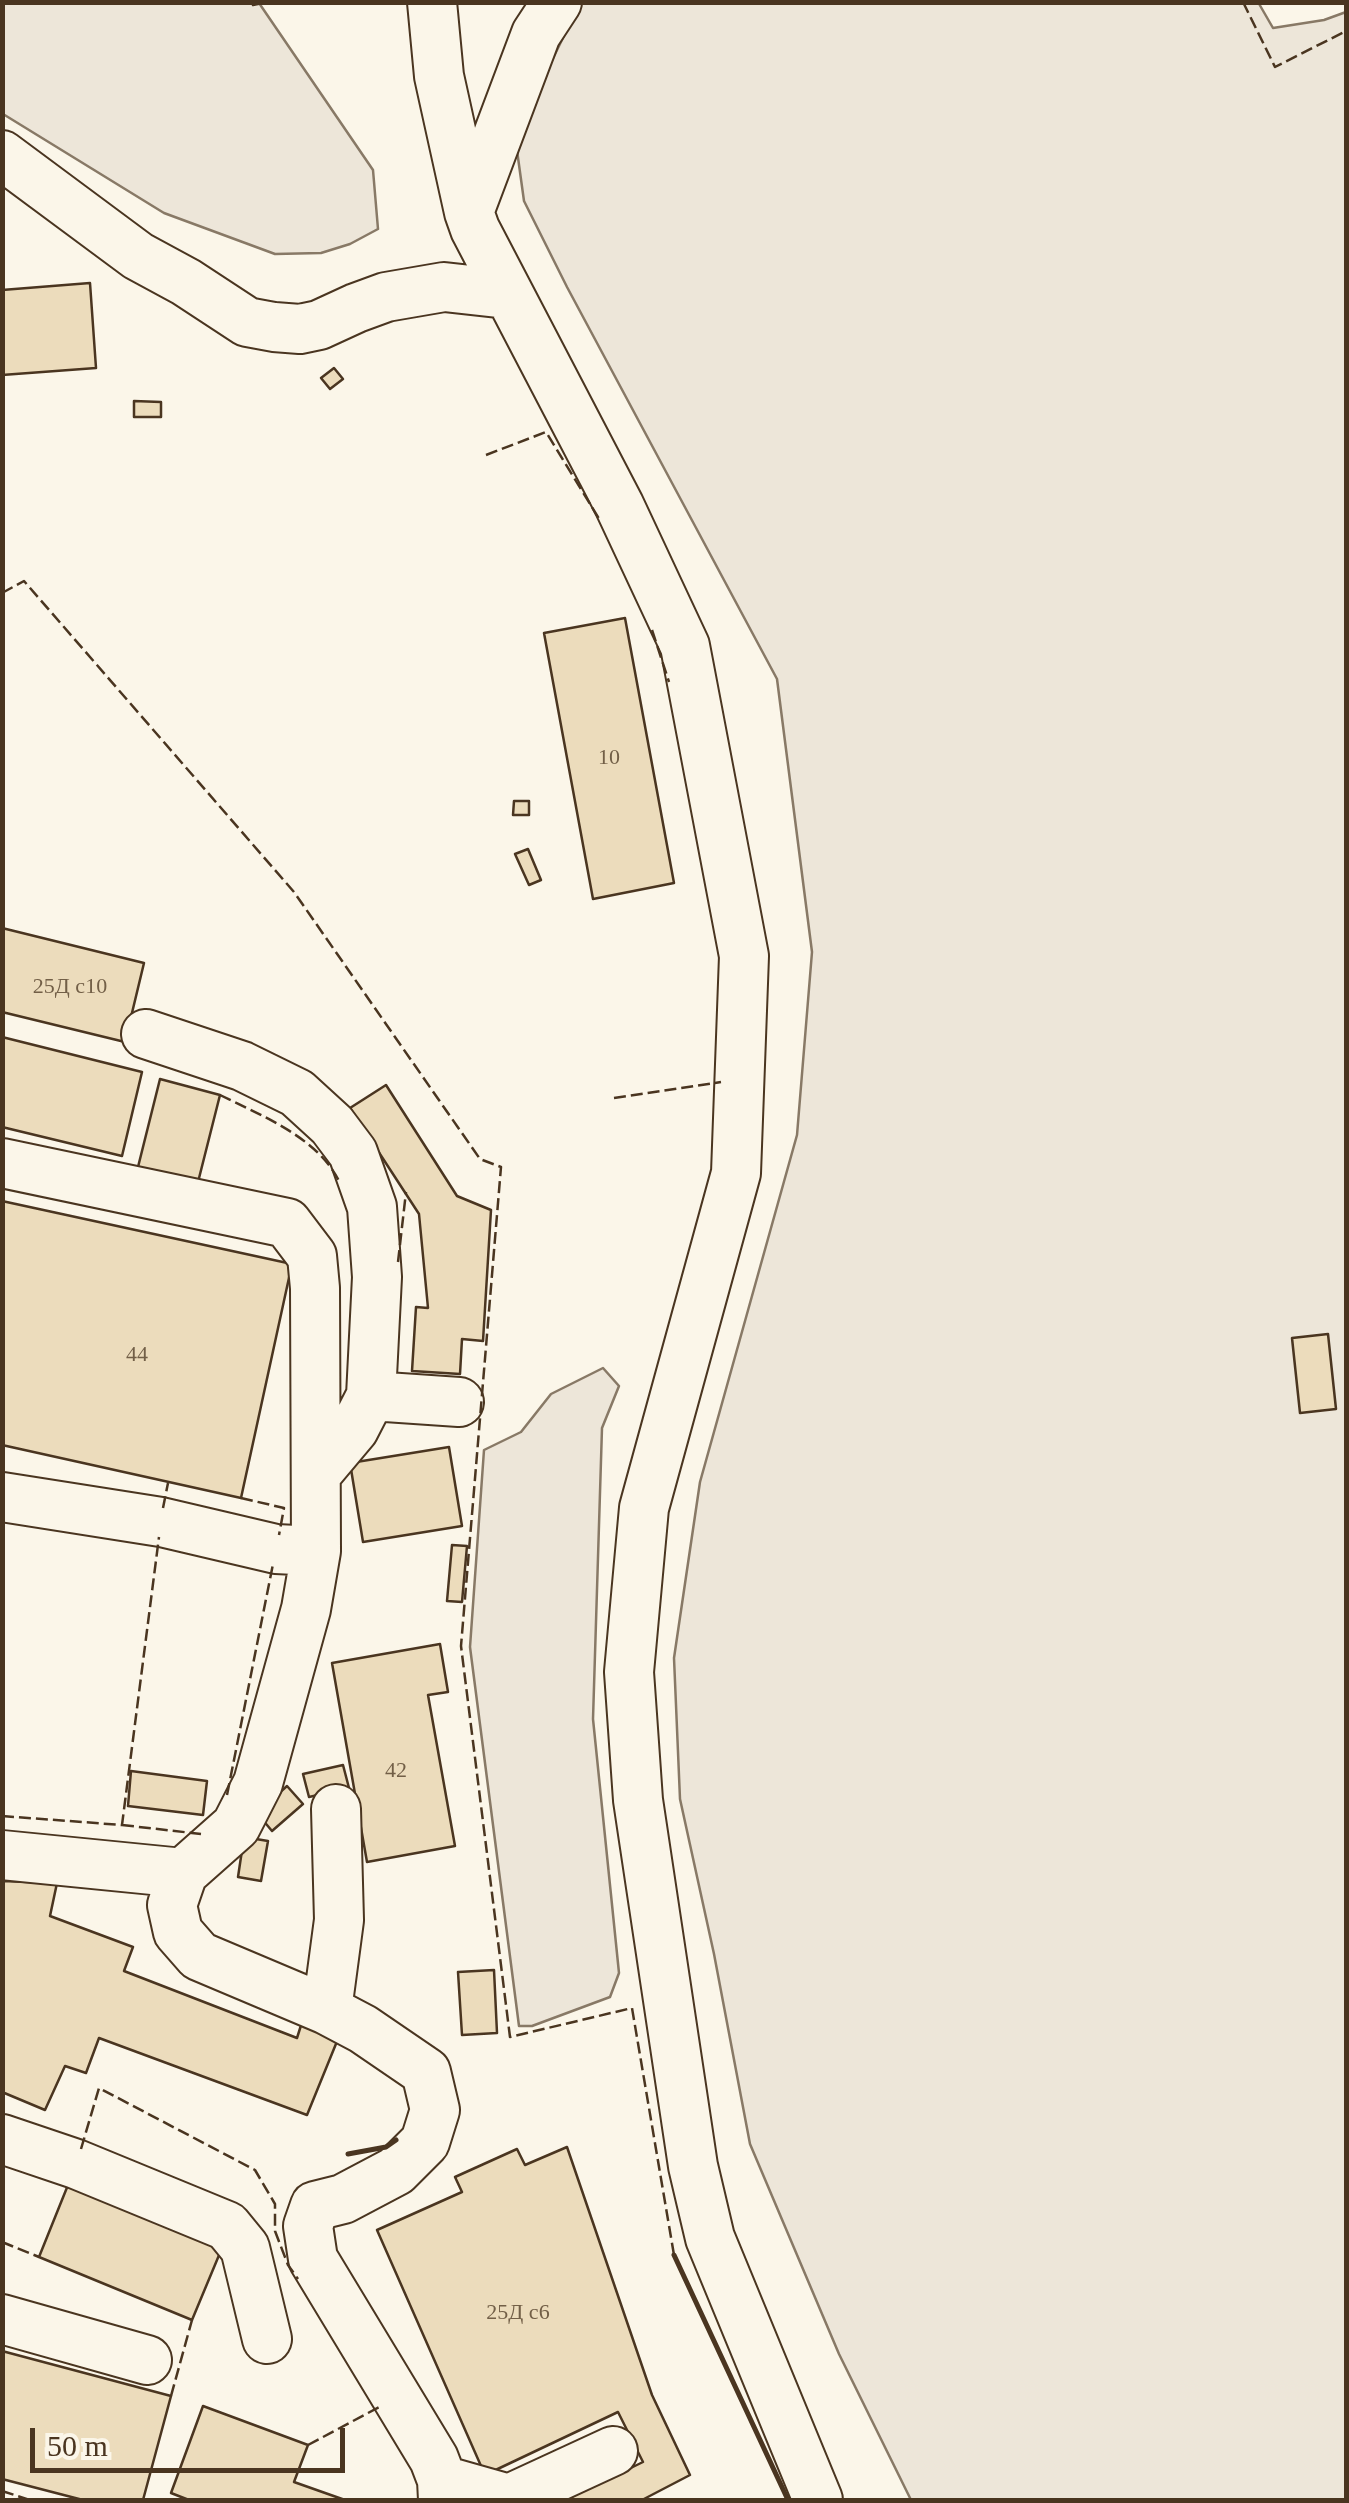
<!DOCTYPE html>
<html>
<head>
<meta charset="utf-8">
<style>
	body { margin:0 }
	#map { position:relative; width:1349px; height:2503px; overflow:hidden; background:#fbf6e9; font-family:"Times New Roman",serif }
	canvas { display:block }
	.frame { position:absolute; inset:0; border:5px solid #4a3520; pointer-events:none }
	.scale { position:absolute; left:30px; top:2428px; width:315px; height:45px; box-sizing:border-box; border:5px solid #4a3520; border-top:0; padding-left:12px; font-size:30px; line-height:35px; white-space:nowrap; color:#4a3520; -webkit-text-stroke:8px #fbf6e9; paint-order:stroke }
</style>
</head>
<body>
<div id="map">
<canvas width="1349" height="2503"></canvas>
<div class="frame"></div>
<div class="scale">50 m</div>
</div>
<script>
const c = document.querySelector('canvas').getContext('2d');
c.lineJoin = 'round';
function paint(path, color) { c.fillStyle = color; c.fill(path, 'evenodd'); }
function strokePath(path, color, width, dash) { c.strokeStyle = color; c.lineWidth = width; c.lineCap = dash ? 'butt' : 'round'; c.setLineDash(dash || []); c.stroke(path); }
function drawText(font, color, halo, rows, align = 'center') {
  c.font = font + ' "Times New Roman",serif'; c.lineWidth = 8; c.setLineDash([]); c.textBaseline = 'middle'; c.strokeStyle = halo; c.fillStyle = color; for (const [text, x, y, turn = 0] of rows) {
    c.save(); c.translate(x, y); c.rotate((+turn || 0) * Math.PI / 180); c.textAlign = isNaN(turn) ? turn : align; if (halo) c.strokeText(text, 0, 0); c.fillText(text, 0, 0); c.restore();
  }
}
const green = new Path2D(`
	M 1258,2 L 1273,28 L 1324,20 L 1346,12 L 1346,2500 L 911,2500 L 839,2354 L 750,2144 L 714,1954 L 680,1799 L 674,1658 L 700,1482 L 797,1135 L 812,952 L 777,679 L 567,287 L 524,201 L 515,136 L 580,3 Z
	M 2,3 L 259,3 L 373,170 L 378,229 L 350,244 L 321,253 L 275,254 L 164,213 L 3,114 Z
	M 603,1368 L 619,1386 L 602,1428 L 593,1719 L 619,1973 L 610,1997 L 532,2026 L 519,2026 L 470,1647 L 484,1450 L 521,1432 L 551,1394 Z`);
paint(green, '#ede6d9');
strokePath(green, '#887966', 2.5);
const building = new Path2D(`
	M 90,283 L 96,368 L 2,375 L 2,290 Z
	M 334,368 L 343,379 L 330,389 L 321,378 Z
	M 134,401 L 161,402 L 161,417 L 134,417 Z
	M 625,618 L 674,883 L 593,899 L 544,633 Z
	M 514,801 L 529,801 L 529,815 L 513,815 Z
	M 528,849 L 541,880 L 529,885 L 515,854 Z
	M 2,928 L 144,963 L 125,1042 L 2,1012 Z
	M 2,1037 L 142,1072 L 122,1156 L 2,1127 Z
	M 160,1079 L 220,1095 L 195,1194 L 135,1179 Z
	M 386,1085 L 457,1196 L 491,1210 L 483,1341 L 462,1339 L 460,1374 L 412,1371 L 416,1307 L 428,1308 L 419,1214 L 350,1108 Z
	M 2,1201 L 292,1264 L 241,1498 L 2,1445 Z
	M 1328,1334 L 1336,1409 L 1300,1413 L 1292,1338 Z
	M 449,1447 L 462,1526 L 363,1542 L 350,1463 Z
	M 452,1545 L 467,1546 L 462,1602 L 447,1601 Z
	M 440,1644 L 448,1692 L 428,1695 L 455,1846 L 367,1862 L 332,1663 Z
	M 343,1765 L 349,1788 L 309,1797 L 303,1774 Z
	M 131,1771 L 207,1781 L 203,1815 L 128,1806 Z
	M 287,1786 L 303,1804 L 272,1831 L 257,1813 Z
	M 244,1837 L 268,1841 L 261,1881 L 238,1877 Z
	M 2,1881 L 57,1883 L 50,1916 L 133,1947 L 124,1971 L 297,2038 L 303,2019 L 340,2034 L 307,2115 L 99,2038 L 86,2073 L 65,2066 L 45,2110 L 2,2092 Z
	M 494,1970 L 497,2033 L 462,2035 L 458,1972 Z
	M 567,2147 L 652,2395 L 690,2475 L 642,2500 L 565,2500 L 643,2462 L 618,2412 L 485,2475 L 377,2230 L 462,2192 L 455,2177 L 517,2149 L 525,2165 Z
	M 68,2185 L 222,2248 L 192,2320 L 39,2257 Z
	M 2,2351 L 171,2396 L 143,2500 L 83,2500 L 2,2479 Z
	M 203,2406 L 308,2445 L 294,2482 L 345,2500 L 189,2500 L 171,2493 Z`);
paint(building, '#ecdcbc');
strokePath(building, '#4a3520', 2.5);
const minor = new Path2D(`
	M 432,2 L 439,76 L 469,212 L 475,229 L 619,505 L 685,646 L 744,956 L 736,1173 L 644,1508 L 629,1672 L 638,1800 L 693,2166 L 710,2238 L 818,2500
	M 2,155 L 138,256 L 186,282 L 247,322 L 274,327 L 300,329 L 319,325 L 356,308 L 386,297 L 444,287 L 507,294
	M 469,212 L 536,34 L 557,2
	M 146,1034 L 242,1066 L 297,1093 L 332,1125 L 353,1153 L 372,1207 L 377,1277 L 371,1396 L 354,1429 L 317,1473
	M 2,1163 L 287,1223 L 312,1256 L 315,1288 L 316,1551 L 306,1609 L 258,1783 L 236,1826 L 183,1873 L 172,1905 L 178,1932 L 199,1956 L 327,2010 L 363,2029 L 426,2072 L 435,2110 L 425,2142 L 396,2171 L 343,2199 L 315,2206 L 308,2226 L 313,2259 L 434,2459 L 442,2480 L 443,2500
	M 371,1396 L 459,1402
	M 2,1497 L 161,1522 L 276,1549 L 316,1551
	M 2,1855 L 183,1873
	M 327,2010 L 339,1920 L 336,1809
	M 2,2139 L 76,2164 L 227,2226 L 245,2248 L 267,2339
	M 2,2319 L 147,2360
	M 442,2480 L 509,2499 L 613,2451`);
strokePath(minor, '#4a3520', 52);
strokePath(minor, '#fbf6e9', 48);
strokePath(new Path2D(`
	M 252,2 L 253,5 L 269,2
	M 1243,2 L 1275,67 L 1346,31
	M 486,455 L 546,432 L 601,522
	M 2,593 L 24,581 L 294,892 L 480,1159 L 501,1167 L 461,1646 L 510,2037 L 632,2008 L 674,2255
	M 652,630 L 669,682
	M 220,1095 C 262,1116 317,1137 339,1181
	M 614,1098 L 721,1082
	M 398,1262 L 406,1192
	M 241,1498 L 284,1508 L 279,1535
	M 163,1508 L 168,1483
	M 227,1795 L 273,1564
	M 2,1816 L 122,1825 L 159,1537
	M 122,1825 L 201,1834
	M 81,2149 L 99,2088 L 255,2170 L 275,2204 L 275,2231 L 288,2265 L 298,2279
	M 2,2242 L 39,2257
	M 171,2396 L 192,2320
	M 308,2445 L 383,2405
	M 2,2491 L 30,2500`), '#4a3520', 2.5, [12, 5]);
strokePath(new Path2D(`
	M 348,2154 L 386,2147 L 396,2140
	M 674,2255 L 788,2500`), '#4a3520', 5);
drawText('22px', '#725f47', null, [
	["10",609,758],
	["25Д с10",70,987],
	["44",137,1355],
	["42",396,1771],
	["25Д с6",518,2313]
]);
</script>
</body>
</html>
